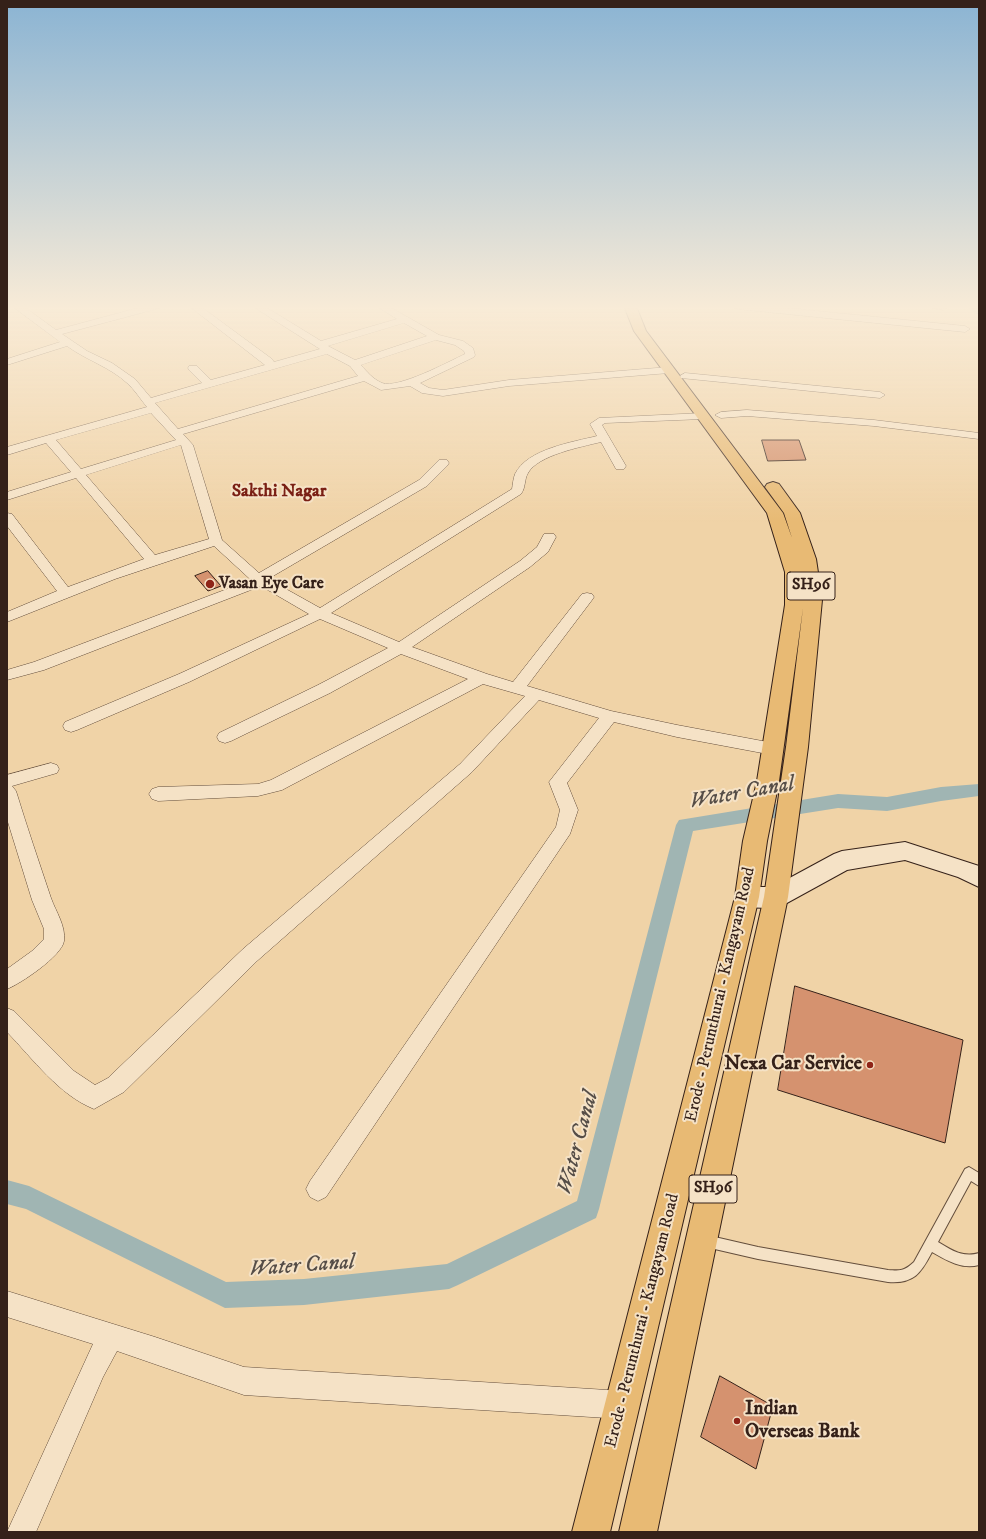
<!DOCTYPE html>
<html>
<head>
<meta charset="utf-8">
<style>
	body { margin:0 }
	#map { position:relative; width:986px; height:1539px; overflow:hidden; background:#f0d3a7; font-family:"IM FELL DW Pica",serif }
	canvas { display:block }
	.frame { position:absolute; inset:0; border:8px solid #352119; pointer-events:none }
</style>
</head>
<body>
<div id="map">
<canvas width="986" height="1539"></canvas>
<div class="frame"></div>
</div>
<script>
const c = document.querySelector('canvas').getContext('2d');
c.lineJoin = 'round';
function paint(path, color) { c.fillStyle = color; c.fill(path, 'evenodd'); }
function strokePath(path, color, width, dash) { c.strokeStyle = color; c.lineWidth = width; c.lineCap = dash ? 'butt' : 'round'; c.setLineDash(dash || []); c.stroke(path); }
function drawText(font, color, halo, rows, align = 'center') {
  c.font = font + ' "IM FELL DW Pica",serif'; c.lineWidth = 4; c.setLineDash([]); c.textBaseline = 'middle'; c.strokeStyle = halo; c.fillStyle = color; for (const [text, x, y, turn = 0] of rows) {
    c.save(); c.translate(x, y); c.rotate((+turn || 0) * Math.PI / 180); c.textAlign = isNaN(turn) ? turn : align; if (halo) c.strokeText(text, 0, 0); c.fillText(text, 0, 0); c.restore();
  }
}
paint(new Path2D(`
	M 966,306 L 979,307 L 979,315 L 976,314 Z
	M 979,784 L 979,796 L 941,801 L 887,811 L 838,808 L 693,831 L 599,1209 L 596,1218 L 458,1285 L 449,1289 L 304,1305 L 225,1308 L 26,1209 L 7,1204 L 7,1180 L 29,1186 L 226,1282 L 304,1279 L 447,1264 L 577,1201 L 676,825 L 679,820 L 838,794 L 887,797 L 941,787 Z`), '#a0b5b3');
const building = new Path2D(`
	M 762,440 L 799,440 L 806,460 L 768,461 Z
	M 208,571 L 221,586 L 208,591 L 195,576 Z
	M 795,986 L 963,1040 L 945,1143 L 778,1090 Z
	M 720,1376 L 773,1406 L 756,1469 L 701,1437 Z`);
paint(building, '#d5926f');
strokePath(building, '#352119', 1);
const lane = new Path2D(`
	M 969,1167 L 979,1173 L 979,1186 L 971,1181 L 938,1242 C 951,1250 963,1258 979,1253 L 979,1265 C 962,1270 946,1260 932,1252 C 921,1273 914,1284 888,1282 L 758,1259 L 706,1247 L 702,1245 L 700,1241 L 702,1237 L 706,1235 L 758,1247 L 888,1270 C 901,1271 904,1271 914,1262 L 965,1169 Z`);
const street = new Path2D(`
	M 12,306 L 23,306 L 56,330 L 145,306 L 162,306 L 160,308 L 62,334 L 87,351 L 112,363 L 135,379 L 151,398 L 202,383 L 189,370 L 188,368 L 189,366 L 197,366 L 211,380 L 265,365 L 189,306 L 200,306 L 272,359 L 274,362 L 320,349 L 252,306 L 264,306 L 321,341 L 397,319 L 376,306 L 388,306 L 439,335 L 463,341 L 473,348 L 475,355 L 474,357 L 420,383 L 429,388 L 443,390 L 509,380 L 669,367 L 674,370 L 669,373 L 509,386 L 443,396 L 422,393 L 410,386 L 381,390 L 364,381 L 183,434 L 193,445 L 222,540 L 259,573 L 419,480 L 439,460 L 447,460 L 449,463 L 447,466 L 427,486 L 268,579 L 320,608 L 512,489 C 513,484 513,479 515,474 C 527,449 573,442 597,436 L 590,424 L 599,418 L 703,413 L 709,416 L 703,419 L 605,423 L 602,425 L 626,466 L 624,469 L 616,469 L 601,442 C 581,447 538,455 528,473 C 524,480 526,487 521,494 L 331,613 L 399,642 L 520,561 L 537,547 L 544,534 L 554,534 L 556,537 L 548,552 L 530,567 L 412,647 L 487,674 L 513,682 L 582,594 L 587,593 L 592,594 L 594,597 L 592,600 L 527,686 L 611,711 L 677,725 L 773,743 L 779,745 L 781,749 L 779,753 L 773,755 L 677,737 L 614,722 L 567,783 L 578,810 L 570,834 L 326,1197 L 318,1201 L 310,1197 L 306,1189 L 310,1181 L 556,827 L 560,810 L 549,782 L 599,718 L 539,700 L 472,772 L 257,961 L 124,1092 L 94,1109 C 59,1095 33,1059 7,1032 L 7,1008 L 14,1011 L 74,1071 L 95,1085 L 108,1078 L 243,949 L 460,764 L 525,696 L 483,684 L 282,790 L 258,796 L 158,801 L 152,799 L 149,794 L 152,789 L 158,787 L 258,784 L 271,780 L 468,679 L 401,654 L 330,693 L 231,741 L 225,743 L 219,741 L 217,737 L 219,733 L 318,685 L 388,648 L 320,619 L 189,682 L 77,730 L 71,732 L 65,730 L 63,726 L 65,722 L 179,674 L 309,614 L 261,586 L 44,670 L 7,680 L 7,670 L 34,662 L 251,580 L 214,546 L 115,579 L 7,622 L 7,612 L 57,591 L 7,526 L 7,513 L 12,514 L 68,587 L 144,559 L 76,478 L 7,500 L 7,492 L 71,472 L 46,443 L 7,455 L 7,447 L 147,407 C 141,400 135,390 127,383 C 110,367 86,360 67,346 L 7,365 L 7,359 L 60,342 ZM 404,323 L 427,336 L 355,360 L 328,346 ZM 436,340 L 455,345 L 464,351 L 465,354 C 448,362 398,389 382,383 C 373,379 367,372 361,365 ZM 327,354 L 350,366 L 358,376 L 178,429 L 155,403 ZM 151,413 L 176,440 L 81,469 L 56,440 ZM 181,445 L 209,539 L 155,555 L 86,475 Z
	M 732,306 L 768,306 L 965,326 L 970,329 L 965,332 L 737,309 Z
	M 931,306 L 947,306 L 948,307 L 943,310 L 933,308 Z
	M 685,373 L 880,392 L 885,395 L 880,398 L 681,378 L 680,376 Z
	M 747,410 L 874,420 L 979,433 L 979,439 L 874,426 L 747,416 L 721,418 L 715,415 L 721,412 Z
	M 51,763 L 57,765 L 59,769 L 57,773 L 12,786 L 16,791 C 27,827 39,862 51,898 C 56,912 66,926 64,941 C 62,956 20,984 7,989 L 7,969 L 32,951 L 44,939 L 44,929 L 32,900 L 7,819 L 7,775 Z
	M 7,1291 L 155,1337 L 244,1367 L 623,1391 L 633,1395 L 637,1405 L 633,1415 L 623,1419 L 244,1395 L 117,1351 L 103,1377 L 36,1532 L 7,1532 L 93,1344 L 7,1317 Z`);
const secondary = new Path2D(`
	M 905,842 L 979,866 L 979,887 L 958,877 L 905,860 L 847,870 L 785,904 C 771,909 752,909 738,904 L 735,897 L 738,890 L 747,887 L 773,887 L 834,854 L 842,851 Z`);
const primary = new Path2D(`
	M 624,306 L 636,306 L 646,331 L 783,513 L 792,538 L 784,513 L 765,487 L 767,484 L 773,482 L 779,484 L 800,513 L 816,559 L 822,600 L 808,747 L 788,897 L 657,1532 L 619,1532 L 764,897 L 786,747 L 803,608 L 779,781 L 767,841 L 759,897 L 610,1532 L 572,1532 L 735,897 L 743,841 L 757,781 L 785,605 L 785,572 L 767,513 L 634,331 Z`);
strokePath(lane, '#644e3c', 2);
strokePath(street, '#644e3c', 1);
strokePath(secondary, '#352119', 2);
strokePath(primary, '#352119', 2);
paint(lane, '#f5e2c6');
paint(street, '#f5e2c6');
paint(secondary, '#f5e2c6');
paint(primary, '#e8ba74');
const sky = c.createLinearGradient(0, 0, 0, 522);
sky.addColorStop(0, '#8bb4d3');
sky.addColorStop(0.59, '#f8ebd7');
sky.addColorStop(1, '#f8ebd700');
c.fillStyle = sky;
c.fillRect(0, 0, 986, 522);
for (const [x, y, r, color] of [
	[210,584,5,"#8f2418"],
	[870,1065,4,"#8f2418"],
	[737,1421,4,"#8f2418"]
]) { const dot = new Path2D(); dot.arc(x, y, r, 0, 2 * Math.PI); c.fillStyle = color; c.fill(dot); strokePath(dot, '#f5e2c6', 1.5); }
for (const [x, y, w] of [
	[811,586,48],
	[713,1189,48]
]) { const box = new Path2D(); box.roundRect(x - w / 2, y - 14, w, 28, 3); c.fillStyle = '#f5e2c6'; c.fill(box); strokePath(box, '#352119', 1); }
drawText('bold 16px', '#352119', null, [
	["SH96",811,586],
	["SH96",713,1189]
]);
drawText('bold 17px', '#352119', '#f5e2c6', [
	["Vasan Eye Care",219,584]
], 'left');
drawText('17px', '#352119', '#f5e2c6', [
	["Erode - Perunthurai - Kangayam Road",721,995,-77],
	["Erode - Perunthurai - Kangayam Road",643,1321,-76]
]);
drawText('bold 18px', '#7a1f14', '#f5e2c6', [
	["Sakthi Nagar",279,492]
]);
drawText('bold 20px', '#352119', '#f5e2c6', [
	["Nexa Car Service",862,1065],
	["Indian",745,1410,"left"],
	["Overseas Bank",745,1433,"left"]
], 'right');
drawText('italic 22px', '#554d47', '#f5e2c6', [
	["Water Canal",742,794,-10],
	["Water Canal",579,1143,-75],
	["Water Canal",302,1267,-4]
]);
</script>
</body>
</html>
